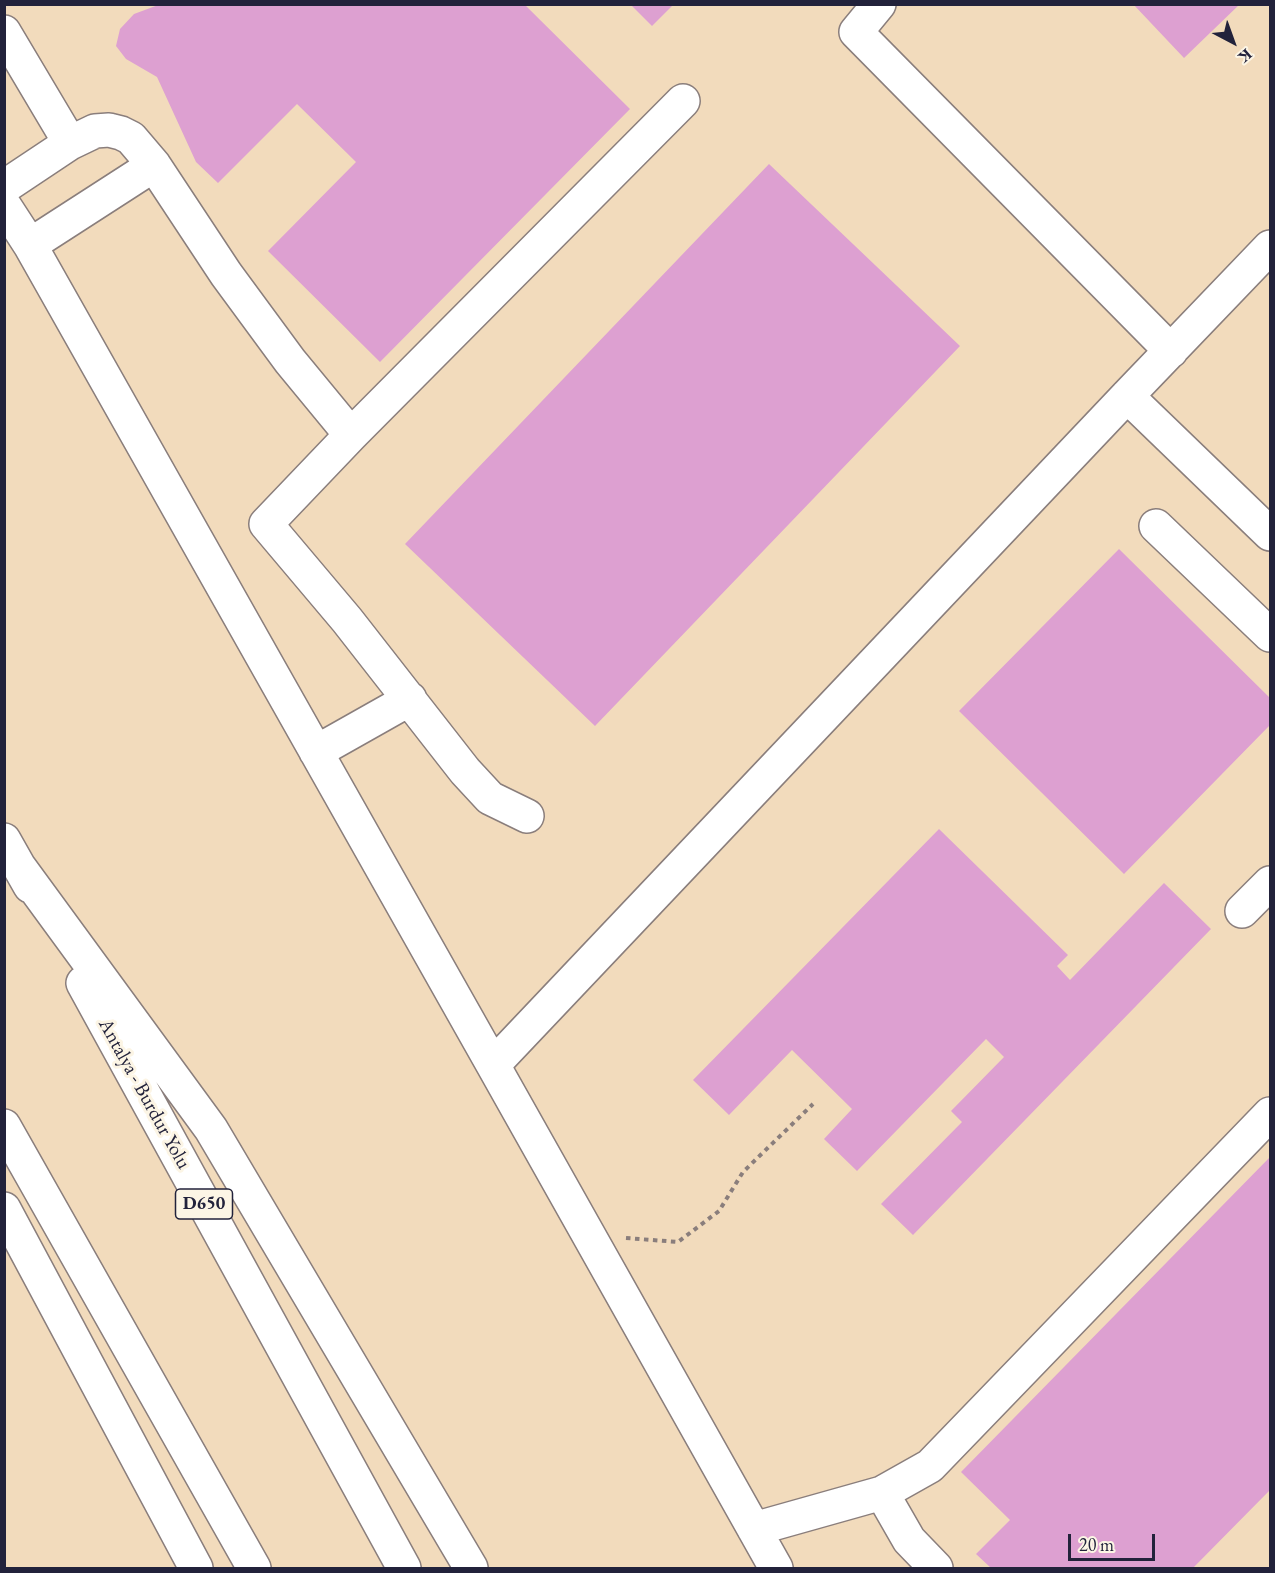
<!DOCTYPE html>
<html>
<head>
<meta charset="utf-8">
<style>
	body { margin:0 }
	#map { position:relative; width:1275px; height:1573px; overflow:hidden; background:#f2dbbc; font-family:"EB Garamond",serif }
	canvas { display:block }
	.frame { position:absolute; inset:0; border:6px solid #22223b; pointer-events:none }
	.north { position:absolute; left:1203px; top:12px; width:60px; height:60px; -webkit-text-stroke:4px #fcf5e5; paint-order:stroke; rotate:139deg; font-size:16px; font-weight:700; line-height:24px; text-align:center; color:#22223b }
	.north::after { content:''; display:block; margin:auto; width:21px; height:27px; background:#22223b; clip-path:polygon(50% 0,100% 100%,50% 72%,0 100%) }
	.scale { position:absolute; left:1068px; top:1534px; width:87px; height:27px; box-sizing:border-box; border:3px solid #22223b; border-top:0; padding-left:8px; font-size:18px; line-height:21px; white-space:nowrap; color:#22223b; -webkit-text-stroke:4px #fcf5e5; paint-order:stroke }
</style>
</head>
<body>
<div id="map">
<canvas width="1275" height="1573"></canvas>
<div class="frame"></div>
<div class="north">K</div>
<div class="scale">20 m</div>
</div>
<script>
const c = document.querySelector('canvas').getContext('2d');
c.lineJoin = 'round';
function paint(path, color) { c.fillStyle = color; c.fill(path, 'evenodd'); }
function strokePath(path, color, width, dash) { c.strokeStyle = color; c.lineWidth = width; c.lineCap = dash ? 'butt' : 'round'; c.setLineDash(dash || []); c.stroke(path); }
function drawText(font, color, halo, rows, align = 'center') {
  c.font = font + ' "EB Garamond",serif'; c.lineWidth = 6; c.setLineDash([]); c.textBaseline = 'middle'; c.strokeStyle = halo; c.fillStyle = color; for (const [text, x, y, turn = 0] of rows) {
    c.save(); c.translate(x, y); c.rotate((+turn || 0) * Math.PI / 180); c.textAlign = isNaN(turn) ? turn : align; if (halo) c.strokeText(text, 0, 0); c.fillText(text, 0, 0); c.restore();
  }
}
paint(new Path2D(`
	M 161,4 L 524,4 L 630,109 L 380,362 L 268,251 L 356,162 L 297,104 L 218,183 L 196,162 L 157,77 L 126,59 L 116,46 L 120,29 L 134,14 Z
	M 630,4 L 674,4 L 652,26 Z
	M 1133,4 L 1240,4 L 1184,58 Z
	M 769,164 L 960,346 L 595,726 L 405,544 Z
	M 1119,549 L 1270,698 L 1270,725 L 1124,874 L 959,711 Z
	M 939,829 L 1068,955 L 1057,966 L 1070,980 L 1164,883 L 1211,929 L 913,1235 L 881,1204 L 962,1122 L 951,1111 L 1004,1057 L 986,1039 L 857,1171 L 824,1139 L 852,1109 L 792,1050 L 729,1115 L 693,1080 Z
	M 1270,1157 L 1270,1490 L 1193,1568 L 991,1568 L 976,1554 L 1010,1520 L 961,1472 Z`), '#dda0d1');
const minor = new Path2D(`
	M 879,4 L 856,32 L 1171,351
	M 4,32 L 70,143
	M 4,187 L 70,143 L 95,131 L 109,130 L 121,133 L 131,138 L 154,165 L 226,274 L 290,361 L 351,435
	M 4,205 L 30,245 L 493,1065 L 776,1568
	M 30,245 L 154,165
	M 1127,396 L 1270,534
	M 1156,526 L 1270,635
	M 316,752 L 410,699
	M 527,816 L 490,798 L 465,771 L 347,620 L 266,524 L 351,435 L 683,101
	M 1242,911 L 1270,883
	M 493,1065 L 1127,396 L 1270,247
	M 882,1493 L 909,1540 L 936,1568
	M 754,1529 L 882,1493 L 930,1466 L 1270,1114`);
const highway = new Path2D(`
	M 4,840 L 30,886
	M 20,868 L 211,1129 L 471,1568
	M 83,983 L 404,1568
	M 4,1126 L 254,1568
	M 4,1209 L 196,1568`);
strokePath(minor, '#8a7e7c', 36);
strokePath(highway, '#8a7e7c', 36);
strokePath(new Path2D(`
	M 626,1238 L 678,1242 L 719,1211 L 743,1172 L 813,1104`), '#8a7e7c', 4, [4.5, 4.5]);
strokePath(minor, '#fff', 33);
strokePath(highway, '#fff', 33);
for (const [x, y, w] of [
	[204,1204,57]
]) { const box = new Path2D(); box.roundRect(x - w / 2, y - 15, w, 30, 4.5); c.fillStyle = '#fcf5e5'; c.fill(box); strokePath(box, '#22223b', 1.5); }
drawText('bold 18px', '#22223b', null, [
	["D650",204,1204]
]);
drawText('20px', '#22223b', '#fcf5e5', [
	["Antalya - Burdur Yolu",144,1094,61]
]);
</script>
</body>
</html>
